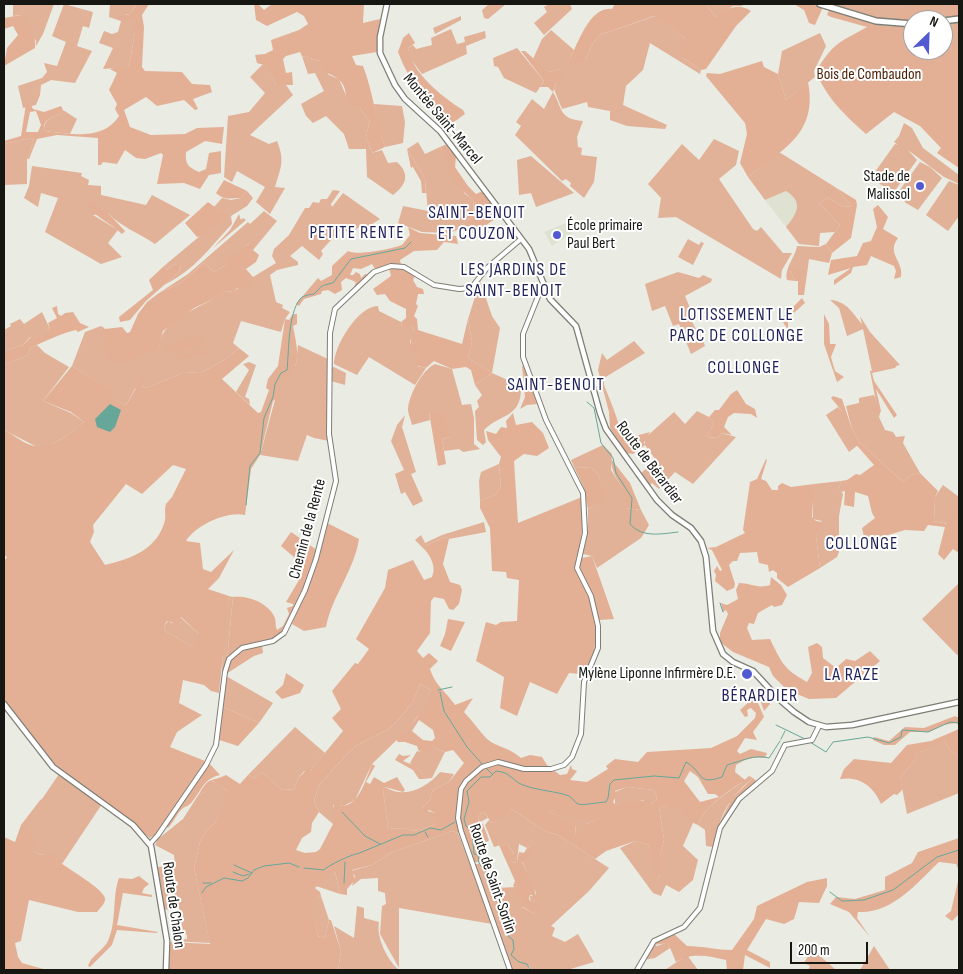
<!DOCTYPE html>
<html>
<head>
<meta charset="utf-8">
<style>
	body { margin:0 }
	#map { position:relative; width:963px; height:974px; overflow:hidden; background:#eaebe2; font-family:"Sofia Sans Condensed",sans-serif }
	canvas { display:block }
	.frame { position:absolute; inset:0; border:5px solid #161613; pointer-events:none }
	.north { position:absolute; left:903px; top:10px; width:50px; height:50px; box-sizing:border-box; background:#fff; border:1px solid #a2a2a1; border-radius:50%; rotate:24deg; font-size:14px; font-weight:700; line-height:20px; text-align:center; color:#161613 }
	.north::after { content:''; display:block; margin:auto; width:18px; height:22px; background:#5359d0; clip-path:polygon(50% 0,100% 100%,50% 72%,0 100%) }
	.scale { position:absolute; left:790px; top:942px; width:78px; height:22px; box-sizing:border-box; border:2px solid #161613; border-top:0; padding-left:6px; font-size:15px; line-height:18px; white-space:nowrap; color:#161613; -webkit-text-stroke:4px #fff; paint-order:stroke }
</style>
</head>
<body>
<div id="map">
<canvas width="963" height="974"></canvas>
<div class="frame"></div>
<div class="north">N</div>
<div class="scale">200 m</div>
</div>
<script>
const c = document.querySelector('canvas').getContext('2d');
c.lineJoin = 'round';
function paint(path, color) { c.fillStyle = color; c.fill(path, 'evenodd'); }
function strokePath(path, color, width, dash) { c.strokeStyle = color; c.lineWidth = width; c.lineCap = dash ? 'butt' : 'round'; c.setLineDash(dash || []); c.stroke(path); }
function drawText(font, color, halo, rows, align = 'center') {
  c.font = font + ' "Sofia Sans Condensed",sans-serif'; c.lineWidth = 4; c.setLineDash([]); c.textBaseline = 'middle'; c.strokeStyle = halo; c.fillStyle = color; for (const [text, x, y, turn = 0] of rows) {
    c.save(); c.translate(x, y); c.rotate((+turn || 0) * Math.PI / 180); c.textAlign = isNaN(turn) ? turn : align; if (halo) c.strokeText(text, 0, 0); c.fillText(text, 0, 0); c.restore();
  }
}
paint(new Path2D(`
	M 786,191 L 795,196 L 799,205 L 797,214 L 786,227 L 765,200 Z
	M 569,222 L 575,231 L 552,246 L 544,232 Z`), '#dfe2d1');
paint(new Path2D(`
	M 13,4 L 54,4 L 43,34 L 36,46 L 36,41 L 21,15 L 13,16 Z
	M 64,4 L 93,12 L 89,28 L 83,26 L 77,46 L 92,51 L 75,83 L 51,80 L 41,85 L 40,95 L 36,105 L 23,108 L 18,86 L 42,78 L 47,72 L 44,63 L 57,66 L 66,42 L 52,36 Z
	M 110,4 L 136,5 L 130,14 L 125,15 L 135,18 L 135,32 L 129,67 L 103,69 L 113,48 L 99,43 L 104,31 L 112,34 L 118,32 L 121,21 L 109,17 Z
	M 489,4 L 506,4 L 488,19 L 484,18 L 482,10 Z
	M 549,4 L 570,4 L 572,9 L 544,35 L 534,23 L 547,12 L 544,7 Z
	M 705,4 L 741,4 L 743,6 L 733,6 L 716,17 Z
	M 830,4 L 906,4 L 901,14 L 901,21 L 878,19 Z
	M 461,16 L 461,20 L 435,34 L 433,28 Z
	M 655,16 L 685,38 L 682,57 L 701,70 L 700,74 L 650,43 L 643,70 L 626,86 L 623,105 L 667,125 L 665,129 L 627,126 L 610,120 L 610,111 L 588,107 L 587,102 L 562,109 L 554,89 L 561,69 L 549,72 L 533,59 L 542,39 L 551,30 L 574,50 L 570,59 L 585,60 L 593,43 L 600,35 Z
	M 451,29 L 457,44 L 465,42 L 464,37 L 485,31 L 486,38 L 466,46 L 467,54 L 422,74 L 410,58 L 408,48 L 413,45 L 416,49 L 432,45 L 431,38 Z
	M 820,33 L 826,46 L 814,71 L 815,77 L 786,100 L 778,74 L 782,51 Z
	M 517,48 L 544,81 L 536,93 L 504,78 L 498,67 L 494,66 L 493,58 Z
	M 302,56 L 320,61 L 329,75 L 339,79 L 351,107 L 359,107 L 370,121 L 366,137 L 372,153 L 382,150 L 388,163 L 397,162 C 410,174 407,184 393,195 L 367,177 L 366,149 L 349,149 L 344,134 L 326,116 L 313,123 L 306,116 L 301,104 L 324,91 L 315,73 L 308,74 Z
	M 262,65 L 267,65 L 276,85 L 286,85 L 293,95 L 250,135 L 269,144 L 277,141 C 285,161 281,167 275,187 L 285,188 L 270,214 L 256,202 L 265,187 L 237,171 L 232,182 L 224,177 L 228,116 L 249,112 L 265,93 L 250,77 Z
	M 553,92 C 563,108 558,119 583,121 L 577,137 L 578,147 L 582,148 L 581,155 L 597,157 L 594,182 L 584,198 L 570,186 L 571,183 L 566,179 L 562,181 L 515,135 L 521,126 L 516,122 L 532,99 L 544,109 Z
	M 374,104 L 402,106 L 405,122 L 403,143 L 385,147 L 377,122 Z
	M 63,110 L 77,119 L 70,134 L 44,131 C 44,119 50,118 61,114 Z
	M 904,123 L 912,128 L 923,148 L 959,175 L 959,184 L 944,177 L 908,150 L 917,160 L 894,192 L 880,184 L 872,176 L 895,144 L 898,145 L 894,142 L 899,136 Z
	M 31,138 L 34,140 L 27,159 L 27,184 L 4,185 L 4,144 Z
	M 714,139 L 739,151 L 736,165 L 719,179 L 753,229 L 757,231 L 761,227 L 783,253 L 792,253 L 782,270 L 781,279 L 676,217 L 658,218 L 661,198 L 648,184 L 682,144 L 699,160 Z
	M 418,142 L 425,154 L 440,147 L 465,194 L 473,199 L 474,216 L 449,233 L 422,232 L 398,223 L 403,206 L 428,211 L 425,179 L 407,149 Z
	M 779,152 L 835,187 L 852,206 L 844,207 L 828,198 L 819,203 L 840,225 L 835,232 L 820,233 L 819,246 L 799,244 L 786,227 C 797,214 804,202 786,191 L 765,200 L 748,177 Z
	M 531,156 L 574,193 L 536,207 L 531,193 L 519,195 L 517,160 Z
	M 920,162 L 930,167 L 942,178 L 918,210 L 906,203 L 897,194 Z
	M 32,166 L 82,173 L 81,176 L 89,180 L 88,185 L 101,186 L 101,195 L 146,205 L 152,195 L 190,215 L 155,244 C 139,233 121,227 108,213 L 93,215 L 118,230 L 108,243 L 122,257 L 101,264 L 45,232 L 58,198 L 41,193 L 38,207 L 24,198 L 29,186 Z
	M 949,181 L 959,185 L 959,216 L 948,231 L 926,215 Z
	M 333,190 L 340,191 L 331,204 L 332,207 L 343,193 L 380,219 L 366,228 L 360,226 L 351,234 L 339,226 L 340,230 L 321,251 L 323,254 L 319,260 L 302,246 L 290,256 L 298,262 L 298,265 L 277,270 L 270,275 L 276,302 L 283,305 L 282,308 L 290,312 L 285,319 L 281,332 L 241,321 L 233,343 L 239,348 L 226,359 L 202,372 L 183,373 L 146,388 L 142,386 L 135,389 L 126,405 L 112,398 L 111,390 L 72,366 L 85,332 L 101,326 L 103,327 L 100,330 L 159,346 C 163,315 205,308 225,291 L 233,292 L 253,277 L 276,263 L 272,256 L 274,249 L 289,235 L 305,208 L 309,208 L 313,202 L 319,203 L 321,199 L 327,199 Z
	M 247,191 L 253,198 L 247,206 L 231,216 L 232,224 C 209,248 195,270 164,285 L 179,272 L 181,266 L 174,264 L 167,270 L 164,266 L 225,215 L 214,207 L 222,198 L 231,200 L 241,198 Z
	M 264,211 L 277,221 L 253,250 L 247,252 L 249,245 L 247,244 L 229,259 L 226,265 L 214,272 L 204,263 L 180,283 L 159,293 L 188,274 L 248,222 L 250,224 Z
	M 239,214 L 241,220 L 243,218 L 246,220 L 213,248 L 230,230 Z
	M 688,239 L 699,245 L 701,242 L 704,243 L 693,265 L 678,257 Z
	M 826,244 L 832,253 L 829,263 L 809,259 L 806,281 L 800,281 L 790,270 L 795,281 L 787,280 C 784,268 795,258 797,246 L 819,247 Z
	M 678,272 L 699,278 L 703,275 L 712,279 L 711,282 L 685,296 L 695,320 L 692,322 L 697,331 L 699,331 L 705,346 L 691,354 L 679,324 L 673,326 L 665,306 L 652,311 L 645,284 Z
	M 480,281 L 492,316 L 500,328 L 492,373 L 521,386 C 522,418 501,413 484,430 L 486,442 L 483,445 L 477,440 L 475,411 L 479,407 L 477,401 L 482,395 L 475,385 L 492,373 L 468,358 L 472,342 L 468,319 Z
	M 830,300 C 847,301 852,313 862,324 L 860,316 L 870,332 L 900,365 L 872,371 L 863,329 L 847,336 L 839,308 Z
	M 378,306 L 379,311 L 401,322 L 402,326 L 411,326 L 415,331 L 410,341 L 410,346 L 419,354 L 417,366 L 426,368 L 415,385 L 369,357 L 357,375 L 334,364 C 334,346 358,306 378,306 Z
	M 42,312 L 50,329 L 34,340 L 30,337 L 23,345 L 4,351 L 4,330 L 11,326 L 10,324 L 20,319 L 24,324 Z
	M 634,341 L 645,353 L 604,378 L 604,385 L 614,410 L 609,412 L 598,370 L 602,353 L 607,360 Z
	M 37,345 L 45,353 L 69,367 L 43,401 L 71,413 L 84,422 C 72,432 55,446 39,448 L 4,430 L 4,365 L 28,355 L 30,348 Z
	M 298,345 L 328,359 L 329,441 L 314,438 L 307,435 L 298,461 L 260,455 L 281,378 L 296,365 Z
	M 249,362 L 256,365 L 245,397 L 249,399 L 250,405 L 236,392 L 249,370 L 243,364 Z
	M 435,364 L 452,369 L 462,405 L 471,404 L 474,418 L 474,444 L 480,449 L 463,452 L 459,449 L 444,451 L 442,439 L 450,437 L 429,412 L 430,420 L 412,425 C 411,420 408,414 408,409 C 409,395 422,370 435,364 Z
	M 334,367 L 346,373 L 345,385 L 331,381 L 331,368 Z
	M 874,395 L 880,413 L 879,417 L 885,430 L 893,432 L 896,437 L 905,436 L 903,443 L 920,473 L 912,475 L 903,482 L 859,442 L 852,429 L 846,406 L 859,403 L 859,398 Z
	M 838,407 C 850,417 849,434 858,445 L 849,452 L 826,415 Z
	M 697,411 L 709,417 L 714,423 L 707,437 L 718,438 L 721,433 L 736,437 L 693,484 L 675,472 L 659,489 L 652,483 L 649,486 L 640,474 L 656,460 L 645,445 L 645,438 L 674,412 L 685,424 Z
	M 405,415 L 402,427 L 416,472 L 411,474 L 423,501 L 413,506 L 405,492 L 401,494 L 395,474 L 404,470 L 391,441 L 397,425 Z
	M 603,445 L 612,454 L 611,470 L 626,494 L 625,508 L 641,510 L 649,525 L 641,538 L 597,568 L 592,556 L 583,554 L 588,531 L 588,509 L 604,501 L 599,476 L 592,468 L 574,467 L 571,460 Z
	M 499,464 L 501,487 L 495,495 L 480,501 L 479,481 L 481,472 Z
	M 841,481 L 839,489 L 843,494 L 839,516 L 839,552 L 837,557 L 820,568 L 816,536 L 822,521 L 813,519 L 813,487 L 814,484 Z
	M 943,485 L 959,497 L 959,511 L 955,509 L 948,524 L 934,521 L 935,497 Z
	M 484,522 L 486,532 L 449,539 L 445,537 L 425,546 L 425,550 L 415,540 L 421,535 L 425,543 L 442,535 Z
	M 959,583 L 959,654 L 957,655 L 922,619 Z
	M 229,596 L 233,597 L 227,660 L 222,672 L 223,637 Z
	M 180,617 L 200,635 L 191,646 L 165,631 L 164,626 L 168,621 L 172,623 Z
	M 226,676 L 273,703 L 259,723 L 223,707 Z
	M 420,684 L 431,690 L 426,705 L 409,728 L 372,764 L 355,800 L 344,806 L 333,805 L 335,814 L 333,824 L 319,812 L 314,801 L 319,785 L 349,752 L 357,745 L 389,729 L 400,718 L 413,702 Z
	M 295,727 L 325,753 L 310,771 L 304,771 L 298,779 L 294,789 L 282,790 L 262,772 L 255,778 L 248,775 Z
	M 940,740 L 944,740 L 950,750 L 959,756 L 959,793 L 907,814 L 900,777 L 915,760 L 914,753 L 927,750 Z
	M 434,747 L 445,752 L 432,778 L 423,779 L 423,774 L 410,763 L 417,751 L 419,752 L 421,750 Z
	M 440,772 L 454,774 L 449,782 L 433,790 L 430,800 L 421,809 L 435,813 L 435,824 L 420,831 L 409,830 L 407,828 L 388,829 L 383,789 L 385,787 C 403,799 426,789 440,772 Z
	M 59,774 L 102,804 L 62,864 L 45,854 L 41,855 L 33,851 L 23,827 Z
	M 749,776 L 753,778 C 727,799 720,816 713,847 L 706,846 L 705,830 L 698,825 C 707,801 732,792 749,776 Z
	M 211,782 L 215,782 L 228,791 L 228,794 L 215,823 L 206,831 L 200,842 L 194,868 L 210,943 L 171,941 L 187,939 L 187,935 L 183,933 L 179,907 L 164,910 L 158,867 L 175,865 L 174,855 L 155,845 L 158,839 L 183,819 L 199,794 L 205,792 Z
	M 627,787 L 654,790 L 657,799 L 651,804 L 643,800 L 628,805 L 615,804 L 615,792 Z
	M 674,806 L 684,811 L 693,823 L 683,846 L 698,860 L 693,880 L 679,892 L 666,885 L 661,896 L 653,893 L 620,848 L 635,841 L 649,845 L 657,879 L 660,875 L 660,855 L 664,840 L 659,807 Z
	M 512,809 L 545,831 L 558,835 L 609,868 L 589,891 L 551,926 L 555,928 L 552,936 L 565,942 L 578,934 L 594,962 L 567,970 L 530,970 L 529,965 L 528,970 L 511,970 L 474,864 L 481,864 L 483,860 L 485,866 L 482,868 C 489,886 498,906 503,925 L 506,914 L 496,893 L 497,888 L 516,887 L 522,898 L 522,907 L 535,914 L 529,895 L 534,897 L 534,903 L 536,893 L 522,861 L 531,846 L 527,848 L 519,844 L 517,862 L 511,863 L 509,862 L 514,854 L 507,843 L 494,847 L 485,825 L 489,820 L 491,823 L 500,820 Z
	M 551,810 L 601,816 L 604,817 L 586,824 L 588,830 L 575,835 L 576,825 L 549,812 Z
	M 485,812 L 488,818 L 480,822 L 483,824 L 489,840 L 486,844 L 480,845 L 478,847 L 481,851 L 480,862 L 476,841 L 479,814 Z
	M 452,831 L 458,833 L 492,924 L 399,908 L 399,968 L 380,934 L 382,906 L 386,904 L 385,893 L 378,891 L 378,878 L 361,879 L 352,886 L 355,876 L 351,871 L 372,865 L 390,853 Z
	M 335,872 L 340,894 L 316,886 Z
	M 321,896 L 329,920 L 325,938 L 318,936 L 310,901 Z
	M 357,906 L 364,908 L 364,918 L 379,922 C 376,937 387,960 399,970 L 338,970 L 341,951 L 334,926 L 354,938 Z
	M 668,942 L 670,948 L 655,958 L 643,960 L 653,944 L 657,946 Z
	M 874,946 L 890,970 L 860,970 Z
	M 812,949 L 836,970 L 808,970 L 810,966 L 804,963 Z
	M 687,955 L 698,970 L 665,970 Z`), '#e1b198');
paint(new Path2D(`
	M 137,4 L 149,4 L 142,15 L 144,27 L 142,67 L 145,71 L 182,72 L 192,84 L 210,85 L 212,92 L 193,99 L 198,109 L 195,110 L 184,100 L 157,106 L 146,97 L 124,110 L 130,127 L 151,135 L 185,134 L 197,128 L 224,127 L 222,144 L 205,141 L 186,152 C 185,164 188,167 199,172 L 206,169 L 209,153 L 221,151 L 221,173 L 209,175 L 200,189 L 184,183 L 157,184 L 163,155 L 161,153 L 145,159 L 136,158 L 125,150 L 117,164 L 103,162 L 101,165 L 98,165 L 98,138 L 57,135 L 37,139 L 29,159 L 27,159 L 34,140 L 31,138 L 4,144 L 4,141 L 21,136 L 26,104 L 30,103 L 33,109 L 44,112 L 61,106 L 63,110 L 61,114 C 50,118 43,119 44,131 C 70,134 103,141 119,116 L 115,109 L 117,104 L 109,90 L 117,73 L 110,69 L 117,67 L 129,67 L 135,32 L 134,18 L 123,22 L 118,18 L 130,14 ZM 36,111 L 41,125 L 38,132 L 26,132 L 30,112 Z
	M 254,4 L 258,4 L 264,10 L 272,4 L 364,4 L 363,23 L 380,19 L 377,52 L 352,56 L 356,65 L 363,66 C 373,92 376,120 385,147 L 372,153 L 366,137 L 370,121 L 359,107 L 351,107 C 344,99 348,87 339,80 C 336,76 328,74 324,71 L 320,61 L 302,56 L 300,52 L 286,56 L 283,59 L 286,73 L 292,72 L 293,85 L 276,85 L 267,66 L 257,63 L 255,55 L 265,54 L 273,50 L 271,40 L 299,30 L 308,24 L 304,16 L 297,12 L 267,26 L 256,20 Z
	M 615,4 L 705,4 L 716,17 C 727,7 739,3 751,11 L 736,26 L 706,69 L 701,70 L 682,57 L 679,49 L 685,38 L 654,16 L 600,35 L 593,43 L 585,60 L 570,65 L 570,59 C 578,43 590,6 612,9 Z
	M 794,4 L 810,4 L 823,7 L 815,25 L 809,23 L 804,10 Z
	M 906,4 L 959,4 L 959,16 L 901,21 L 899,14 Z
	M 829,10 L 885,26 L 913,27 L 913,50 L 943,50 L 943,26 L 946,23 L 959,22 L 959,168 L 937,153 L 941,148 L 920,126 L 894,112 L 866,134 C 845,115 826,98 816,71 C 835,41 839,43 867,27 L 831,17 L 827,15 Z
	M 21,15 C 29,22 37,37 35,48 L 4,66 L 7,48 L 18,35 L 13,26 L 4,29 L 4,18 Z
	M 409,33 L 415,43 L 408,48 C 413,74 441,96 463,110 L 465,114 L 447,127 L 423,103 L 427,99 C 413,85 405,70 398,52 L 403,38 Z
	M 521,51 L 525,51 L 549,72 L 561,69 L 563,82 L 556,83 L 553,92 L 548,87 L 540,87 L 544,81 Z
	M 762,61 L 764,67 L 778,74 L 786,100 L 808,82 C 818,134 783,149 748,177 L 740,163 L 747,134 L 745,123 L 706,76 L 707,73 L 720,74 Z
	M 447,144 L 456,156 L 455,167 L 459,173 L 468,186 L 476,194 L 483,191 L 497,211 L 495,219 L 473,234 L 468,226 L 449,233 L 474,216 L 473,199 C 454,187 449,167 440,147 Z
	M 407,149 L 425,179 L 426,193 L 422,193 L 421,181 L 413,167 L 411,168 Z
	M 224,180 L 247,191 L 241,198 C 230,198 225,201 216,193 Z
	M 835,187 L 856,200 L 857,205 L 851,238 L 832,253 L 826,244 L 840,225 L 819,203 L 828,198 L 844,207 L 852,206 Z
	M 89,201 L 108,213 L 125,231 L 122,234 C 111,223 96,218 87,205 Z
	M 208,202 L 226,215 L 202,236 L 197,237 L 185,223 Z
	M 878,205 L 888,217 L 883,229 L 898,238 C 886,254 904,261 901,277 L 894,279 L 896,271 L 894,266 L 871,256 L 867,265 L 853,267 L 851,273 L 834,285 L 834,280 L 851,268 L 828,275 L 831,260 L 857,256 L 863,243 L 871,241 L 877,227 L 873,209 Z
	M 408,227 L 420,233 L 456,236 L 458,244 L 444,242 L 437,250 L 414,251 L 400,260 L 401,265 L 388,265 L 375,269 L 372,264 L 361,269 L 353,268 L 350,275 L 353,275 L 356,272 L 360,274 L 361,278 L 365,274 L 369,275 L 354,287 L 356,282 L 346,278 L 341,282 L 342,290 L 335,294 L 328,290 L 322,291 L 321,294 L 304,299 L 299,306 L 296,304 L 318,278 L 321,281 L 332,275 L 332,266 L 348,251 C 357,256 391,249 402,245 L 410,235 Z
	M 254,241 L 255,243 L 248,251 L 253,250 L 259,255 L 256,262 L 246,269 L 253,277 L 247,288 L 237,288 L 234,292 L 225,291 L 218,297 L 194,308 L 163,331 L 159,346 L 156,350 L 122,363 L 109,362 L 100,330 L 103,327 L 105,329 L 122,327 L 127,333 L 130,332 L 138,314 L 147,302 L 159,293 L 180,283 L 204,263 L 214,272 L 226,265 L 228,259 L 247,244 L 249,245 Z
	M 174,264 L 181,265 L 179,272 L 146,301 L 130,320 L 120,322 L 119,317 L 153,290 L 149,280 L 164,266 L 167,270 Z
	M 795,265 L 799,270 L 800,281 L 806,281 L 804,295 L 798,295 L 798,281 L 795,281 L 790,270 Z
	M 389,268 L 403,268 L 415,276 L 413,280 L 417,287 L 423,289 L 424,294 L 418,294 L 416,304 L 418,306 L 414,316 L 417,319 L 418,330 L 462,344 L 468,319 L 472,342 L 468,358 L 492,373 L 475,385 L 471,370 L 466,367 L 452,369 L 434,361 L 426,368 L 415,365 L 419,354 L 409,352 L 412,333 L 415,331 L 411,326 L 407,328 L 402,326 L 401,322 L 406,318 L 406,309 L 390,301 L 385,294 L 377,295 L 373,289 L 391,276 Z
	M 802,298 L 805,303 L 788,318 L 788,330 L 781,319 Z
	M 57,306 L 58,314 L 61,316 L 65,313 L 73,312 L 80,323 L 89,327 L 78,332 L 76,330 C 61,333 44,342 30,348 L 28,355 L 4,365 L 4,351 L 23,345 L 31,337 L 34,339 L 50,329 L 48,323 L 57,318 L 52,308 Z
	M 293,314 L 297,314 L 297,324 L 293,326 C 296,343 303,365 287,378 L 283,376 L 279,386 L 282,392 L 280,397 L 273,401 L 260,455 L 251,469 L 245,515 C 227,511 196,525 186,541 L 200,543 L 203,569 L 211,572 L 234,550 L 219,578 L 208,589 L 229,596 L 219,693 L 211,691 L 204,685 L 183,680 L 179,703 L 202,715 L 177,732 L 170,747 L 205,761 L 157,833 L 150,838 L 53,763 L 4,701 L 4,561 L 7,557 L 4,555 L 4,430 C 13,434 20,441 28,444 C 48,453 68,435 84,422 L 71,412 L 43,401 L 72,366 L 112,390 L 113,398 L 126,405 L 144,375 L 147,375 L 142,386 L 146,388 L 183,373 L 202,372 L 226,359 L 239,348 L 249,356 L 222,379 L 258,413 L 261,412 L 269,390 L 266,388 L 268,379 L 278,366 L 285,319 L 289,320 ZM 173,465 L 186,469 L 172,497 L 166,504 C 164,510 166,514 165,520 C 158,549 131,559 105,565 L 90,542 L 94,532 L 93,525 L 126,484 L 142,494 ZM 181,617 L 199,634 L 191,646 L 165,631 L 164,626 L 167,621 L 175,623 Z
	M 824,314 L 829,324 L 830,344 L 836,344 L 831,357 L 835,371 L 844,377 L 837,382 L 824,344 Z
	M 198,336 L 205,344 L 180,351 L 181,354 L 189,354 L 196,349 L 212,350 L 213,353 L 178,360 L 172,350 L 167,352 L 165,350 L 172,342 Z
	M 524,365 L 537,404 L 527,405 L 520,409 L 525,397 L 522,366 Z
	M 897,365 L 895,368 L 872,373 L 874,381 L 897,415 L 894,418 L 876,389 L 881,411 L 880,413 L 875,412 L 877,407 L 870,371 Z
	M 737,390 L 746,404 L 755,409 L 757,418 L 751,414 L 734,413 L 728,417 L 724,427 L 732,435 L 721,433 L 718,438 L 707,437 L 714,423 L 709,417 L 715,410 L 719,410 L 731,394 Z
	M 833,396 L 842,399 L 852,429 L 859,442 L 903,482 L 912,475 L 920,473 L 938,491 L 935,497 L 934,521 L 947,524 L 955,508 L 959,511 L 959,553 L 953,549 L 944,560 L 938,554 L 945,527 L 928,525 L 924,531 L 905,530 L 865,542 L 862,528 L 875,518 L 872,513 L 868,496 L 855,492 L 854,507 L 844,505 L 845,491 L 841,492 L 839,489 L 841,481 L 847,480 L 856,474 L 860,475 L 874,465 L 853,441 L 842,411 L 831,398 Z
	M 614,410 L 619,425 L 628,438 L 650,432 L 644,442 L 645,445 L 633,454 L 626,453 L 610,428 L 609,412 Z
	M 429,412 L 443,412 L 450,437 L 442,439 L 446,464 L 438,466 Z
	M 513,413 L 516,425 L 532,422 L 543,433 L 549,448 L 537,456 L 524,454 L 514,461 L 518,523 L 582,497 C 584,520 583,537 576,559 L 592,556 L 614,619 L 600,620 L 592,661 L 584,678 L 579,674 L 569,673 L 557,694 L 530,682 L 517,716 L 500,708 L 504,677 L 476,661 L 486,622 L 496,625 L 501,622 L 517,621 L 519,580 L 507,578 L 506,572 L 492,571 L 490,528 L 480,508 L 480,501 L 495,495 L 501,487 L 499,464 L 501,457 L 488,440 L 486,431 L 496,434 L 501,427 L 507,428 L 506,421 Z
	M 611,459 L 630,483 L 641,510 L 625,508 C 627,483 612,482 611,459 Z
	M 766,459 L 767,460 L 761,479 L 766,481 L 772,490 L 778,490 L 778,486 L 782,483 L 791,487 L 814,484 L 812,517 L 816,521 L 823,522 L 816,536 L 820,568 L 788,587 L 777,578 L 777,573 L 773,570 L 769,572 L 768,565 L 759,563 L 757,552 L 740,553 L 737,561 L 733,561 L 729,565 L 735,584 L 734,588 L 727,591 L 715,581 L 716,575 L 714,571 L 717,566 L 720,571 L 722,570 L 712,550 L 707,548 L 716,547 L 745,533 L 743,530 L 750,482 L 757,479 Z
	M 574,467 L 592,468 L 599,476 L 605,501 L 588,509 L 583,486 Z
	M 327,523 L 359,539 C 354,571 332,596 326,627 L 304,631 L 292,624 L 308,585 Z
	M 291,532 L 317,550 C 310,573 295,627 274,638 C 257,648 239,641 227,660 L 233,597 C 248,595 269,603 275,618 C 276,622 275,626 277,630 L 283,626 L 289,614 L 287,608 L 293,606 L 293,604 L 286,602 L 302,575 L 301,563 L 281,546 Z
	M 445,537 L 449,539 L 443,564 L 450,582 L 460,585 L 462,590 L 459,604 L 453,610 L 449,609 L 444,599 L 434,597 L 431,601 L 430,633 L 417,651 L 423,658 L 429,653 L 438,661 L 430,669 C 436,687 445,690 455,705 L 473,698 L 464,712 C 472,720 479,731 487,739 C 498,748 509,747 521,758 L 530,755 L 542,757 L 547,765 L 560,775 L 567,774 L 571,765 L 572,769 L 577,771 L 570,780 L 587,782 L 608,769 L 606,766 L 615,759 L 638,762 L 647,752 L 711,748 L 737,736 L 755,718 L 756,713 L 751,708 L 747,710 L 748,716 L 745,717 L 740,710 L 751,700 L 758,703 L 764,717 L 753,732 L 757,740 L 745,738 L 737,751 L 740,754 L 751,749 L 767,753 L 765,758 C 754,756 745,759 736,765 L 735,772 L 745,780 C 728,792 706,804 698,825 C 679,819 692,805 659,807 L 664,840 L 660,855 L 660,875 L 656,880 L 649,845 L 635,841 L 606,851 L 595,859 L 558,835 L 545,831 L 512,809 L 501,820 L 491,823 L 485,812 L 479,814 L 476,841 L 480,862 L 473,862 L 458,820 L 458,833 L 452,831 L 390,853 L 372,865 L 352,870 L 355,880 L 347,889 L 347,895 L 340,894 L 335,872 L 315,888 L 320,892 L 321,896 L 311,901 L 318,936 L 325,938 L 329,920 L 331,920 L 341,951 L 338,970 L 168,970 L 169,944 L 171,942 L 210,944 L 194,868 L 200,842 L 206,831 L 215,823 L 228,791 L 213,781 L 205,792 L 199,794 C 210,775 210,783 226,775 L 240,784 L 248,775 L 255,778 L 262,772 L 282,790 L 294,789 L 298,779 L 305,771 L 310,771 L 343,731 L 332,718 L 341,709 L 332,691 L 355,663 L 358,664 L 369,649 L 356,639 L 385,588 L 388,570 L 413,560 L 424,580 L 432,577 C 436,568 432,558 425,550 L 425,546 ZM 420,684 L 431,690 C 424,710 413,726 396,739 L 398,742 L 405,742 L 417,746 L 419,752 L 421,750 L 428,751 L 434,747 L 445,752 L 453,750 L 464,763 L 449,782 L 433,790 L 430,800 L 421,809 L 424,813 L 429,810 L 435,813 L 435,824 L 420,831 L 409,830 L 407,828 L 388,829 L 383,789 L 385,787 L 403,792 L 405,790 L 397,777 L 384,783 L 374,777 L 370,784 L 366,782 L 375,766 L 372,764 C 366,778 359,808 340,806 L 340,801 L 334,800 L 333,824 L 320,849 L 316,852 L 305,853 L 296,850 L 302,838 L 311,832 L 312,823 L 319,812 L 314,801 L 319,785 L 349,752 L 357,745 L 389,729 L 400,718 L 413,702 ZM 419,720 L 433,730 L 435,738 L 432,741 L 423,740 L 412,731 ZM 690,771 L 698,777 L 708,794 L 715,794 L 719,797 L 700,802 L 684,781 ZM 627,787 L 654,790 L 657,799 L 651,804 L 649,800 C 637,800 627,805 615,804 L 613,802 L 617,794 L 615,791 ZM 552,810 L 583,820 L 603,817 L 584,825 L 587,829 L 581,829 L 575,835 L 576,824 L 549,812 Z
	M 771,577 L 781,585 L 787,595 L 782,605 L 774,607 L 772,605 L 758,613 L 754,624 L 749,623 L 747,628 L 752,640 L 770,639 C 781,661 783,669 807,682 L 812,673 L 808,647 L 817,643 L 822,647 L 823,658 L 836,668 L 846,659 L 855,661 L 870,651 L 880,661 L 836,698 L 809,699 L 797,694 L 785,688 L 773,676 L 769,667 L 733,652 L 720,642 L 720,633 L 728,614 L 726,610 L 723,612 L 721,603 L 727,605 L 738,599 L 736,590 L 739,583 C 751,583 757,589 770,585 Z
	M 448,619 L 465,622 L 451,651 L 440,646 L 445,634 Z
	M 262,645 L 263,653 L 254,656 L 226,674 C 229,654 244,649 262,645 Z
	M 286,673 L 304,685 L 300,693 L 282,699 L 275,692 L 283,685 Z
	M 765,688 L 771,693 L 767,694 L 770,704 L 764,711 L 758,694 Z
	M 223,707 L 259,723 L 238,746 L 219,740 Z
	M 955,716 L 959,718 L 959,725 L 956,723 L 943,725 L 929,732 L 910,732 L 895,745 L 884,745 L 873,740 L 874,737 L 889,741 L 905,727 L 924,728 Z
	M 959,729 L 959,756 L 950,750 L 944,740 L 927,750 L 915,753 L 915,760 L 900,777 L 903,789 L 897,795 L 894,794 L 881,804 C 873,786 860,776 840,779 L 844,769 L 854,759 L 891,763 L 907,745 L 931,741 Z
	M 399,754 L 403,756 L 411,755 L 403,761 L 413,765 L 423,774 L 423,779 L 419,779 L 413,770 L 395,760 Z
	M 210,764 L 220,775 C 203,779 202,790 192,802 C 189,806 186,806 182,809 C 177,813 174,822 168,828 L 166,826 Z
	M 753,778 L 757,782 L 736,800 L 718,826 L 732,798 Z
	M 41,799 L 42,801 L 24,827 L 37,840 L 33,851 L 41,855 L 52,852 L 59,857 L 61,863 C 70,870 102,888 105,898 C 106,903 100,908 97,912 L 78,912 L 29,900 L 21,941 L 15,943 L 18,957 L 22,963 L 47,970 L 4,970 L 4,837 L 15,842 L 21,825 Z
	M 959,838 L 959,871 L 956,864 L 939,862 C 916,884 892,914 858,912 L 857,918 L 870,937 L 849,912 L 830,904 L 836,897 L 855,899 L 885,890 L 885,877 L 912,863 L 918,852 Z
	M 507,843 L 515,856 L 510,861 L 511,863 L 517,862 L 519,852 L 524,853 L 527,848 L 531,846 L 537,847 L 522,862 L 533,884 L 542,921 L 532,895 L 529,895 L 529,899 L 534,905 L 535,914 L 521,906 L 522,898 L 514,889 L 515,887 L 513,886 L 515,881 L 499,845 Z
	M 485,866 L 497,888 L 496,893 L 506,914 L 508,928 L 505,928 C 496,909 490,887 482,868 Z
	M 139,876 L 149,884 L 144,888 L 142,893 L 152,895 L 152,897 L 123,893 L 117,925 L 158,932 L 157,933 L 117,930 L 112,945 L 90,967 L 88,966 C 91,955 103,951 108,941 C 117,921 112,896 119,878 L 132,879 Z
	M 959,877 L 959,914 L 952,921 L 945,916 L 951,911 Z
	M 827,878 L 827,886 L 819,903 L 799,902 L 794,919 L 784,924 L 766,919 L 747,950 L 770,962 L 770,968 L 745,955 L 743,970 L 727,970 L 726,960 C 709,956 691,952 676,962 L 668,943 L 653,945 L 655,941 L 673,933 L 687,946 C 703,946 716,950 732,950 L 754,919 L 757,906 L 807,882 Z`), '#e3b096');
paint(new Path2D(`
	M 110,404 L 121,410 L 115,427 L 110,432 L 97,427 L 95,419 Z`), '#67a799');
strokePath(new Path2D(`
	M 580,329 L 583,343
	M 587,402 L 594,408 L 601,443 L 613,458 L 616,473 L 632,498 L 630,524 C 642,538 661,534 678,532
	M 246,505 L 250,466 L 260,453 L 264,418 L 273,397 L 275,384 L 281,373 L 287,370 C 289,351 288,314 300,299 C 304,295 309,295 314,294 C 323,285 320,286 333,283 L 351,259 L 405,248 L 411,242
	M 720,603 L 723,612
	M 438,690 L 452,687
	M 440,692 L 444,711 L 467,747 L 483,765
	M 776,725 L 807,740
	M 781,739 L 785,731
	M 810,742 L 826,752 L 833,742 L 868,737 L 889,743 L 901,737 L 902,730 L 928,732 L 950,722 L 959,723
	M 486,768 L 492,774
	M 736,806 L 743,798
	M 342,812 L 365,836 L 380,844
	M 425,832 L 428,837
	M 234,865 L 252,873
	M 304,868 L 324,870 C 327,866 352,854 357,854 L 403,835 L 414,835 L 430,828 L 441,830 L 455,822
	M 233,872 L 243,876 L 249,874
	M 203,883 L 211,883
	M 344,883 L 345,862
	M 830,892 L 842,901 L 864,900 L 893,890 L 937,857 L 959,850
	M 202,893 L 206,887 L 224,878 L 242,881 L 248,878 L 254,870 L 264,866 L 289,863 L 299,867
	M 530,970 L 527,964 L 519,962 L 511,955 L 514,949 L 513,940 L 508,936 L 505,918 L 490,884 L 489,876 L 479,863 L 478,855 L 474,854 L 472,831 L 466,826 L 464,819 L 469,802 L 467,791 L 481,777 L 490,777 L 496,771 C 511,772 512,781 523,785 C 535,790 560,792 569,796 C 573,798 575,803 578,804 C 581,806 600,802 606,802 L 608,798 L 610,784 L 614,780 L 654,776 L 679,778 L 686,762 C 704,772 696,786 722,777 L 727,765 C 742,761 754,754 769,758 L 780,741`), '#67a799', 1);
const tertiary = new Path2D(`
	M 150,844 L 158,835 L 206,765 L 216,745 L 225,672 L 229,659 L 242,648 L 273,641 L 284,633 L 305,590 L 316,559 L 336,481 L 329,434 L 330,333 L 335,309 L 374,272 L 391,266 L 404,267 L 434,285 L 459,289 L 471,288 L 487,268 L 521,239
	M 510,970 L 461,831 L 458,818 L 461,789 L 466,781 L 482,767 L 498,762 L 524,769 L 551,769 L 564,765 L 572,757 L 581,734 L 584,682 L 598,648 L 598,626 L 591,596 L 577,568 L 585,533 L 583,493 L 546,420 L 523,357 L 523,334 L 539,294 L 545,291
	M 637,970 L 654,941 L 684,927 L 700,908 L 720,828 L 739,799 L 772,771 L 785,745 L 812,740 L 819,726`);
const secondary = new Path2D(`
	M 387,4 L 380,37 L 380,53 L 395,85 L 405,99 L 440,131 L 529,249 L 550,299 L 576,326 L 600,413 L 606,429 L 657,500 L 672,515 L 691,528 L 701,541 L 706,557 L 713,631 L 723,654 L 733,662 L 753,671 L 779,699 L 794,712 L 809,722 L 826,727 L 852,725 L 959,702
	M 4,704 L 53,767 L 133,825 L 151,846 L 167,941 L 166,970`);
const primary = new Path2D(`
	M 820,4 L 876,21 L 913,24
	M 943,21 L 959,19`);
strokePath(tertiary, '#7d7f76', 6);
strokePath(secondary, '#7d7f76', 7);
strokePath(primary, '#7d7f76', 8);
strokePath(tertiary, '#fff', 4);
strokePath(secondary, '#fff', 4.5);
strokePath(primary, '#fff', 5);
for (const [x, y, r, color] of [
	[920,186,5,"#5359d0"],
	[557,235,5,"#5359d0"],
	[747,674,6,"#5359d0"]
]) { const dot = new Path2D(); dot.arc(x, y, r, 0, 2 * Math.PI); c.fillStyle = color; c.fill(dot); strokePath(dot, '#fff', 2); }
drawText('16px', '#4b1d00', '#fff', [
	["Bois de Combaudon",869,75]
]);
drawText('16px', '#161613', '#fff', [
	["Montée Saint-Marcel",442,119,50],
	["Route de Bérardier",649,463,53],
	["Chemin de la Rente",308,529,-75],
	["Route de Saint-Sorlin",492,879,71],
	["Route de Chalon",173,905,82]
]);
drawText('16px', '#161613', '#fff', [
	["Stade de",910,177],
	["Malissol",910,195],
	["École primaire",567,226,"left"],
	["Paul Bert",567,244,"left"],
	["Mylène Liponne Infirmère D.E.",736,674]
], 'right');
c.letterSpacing = '1px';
drawText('18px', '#1f215a', '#fff', [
	["SAINT-BENOIT",477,213],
	["ET COUZON",477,234],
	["PETITE RENTE",357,233],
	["LES JARDINS DE",514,270],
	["SAINT-BENOIT",514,291],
	["LOTISSEMENT LE",737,315],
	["PARC DE COLLONGE",737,336],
	["COLLONGE",744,368],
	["SAINT-BENOIT",556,385],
	["COLLONGE",862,544],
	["LA RAZE",852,675],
	["BÉRARDIER",760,696]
]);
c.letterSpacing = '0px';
</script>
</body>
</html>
